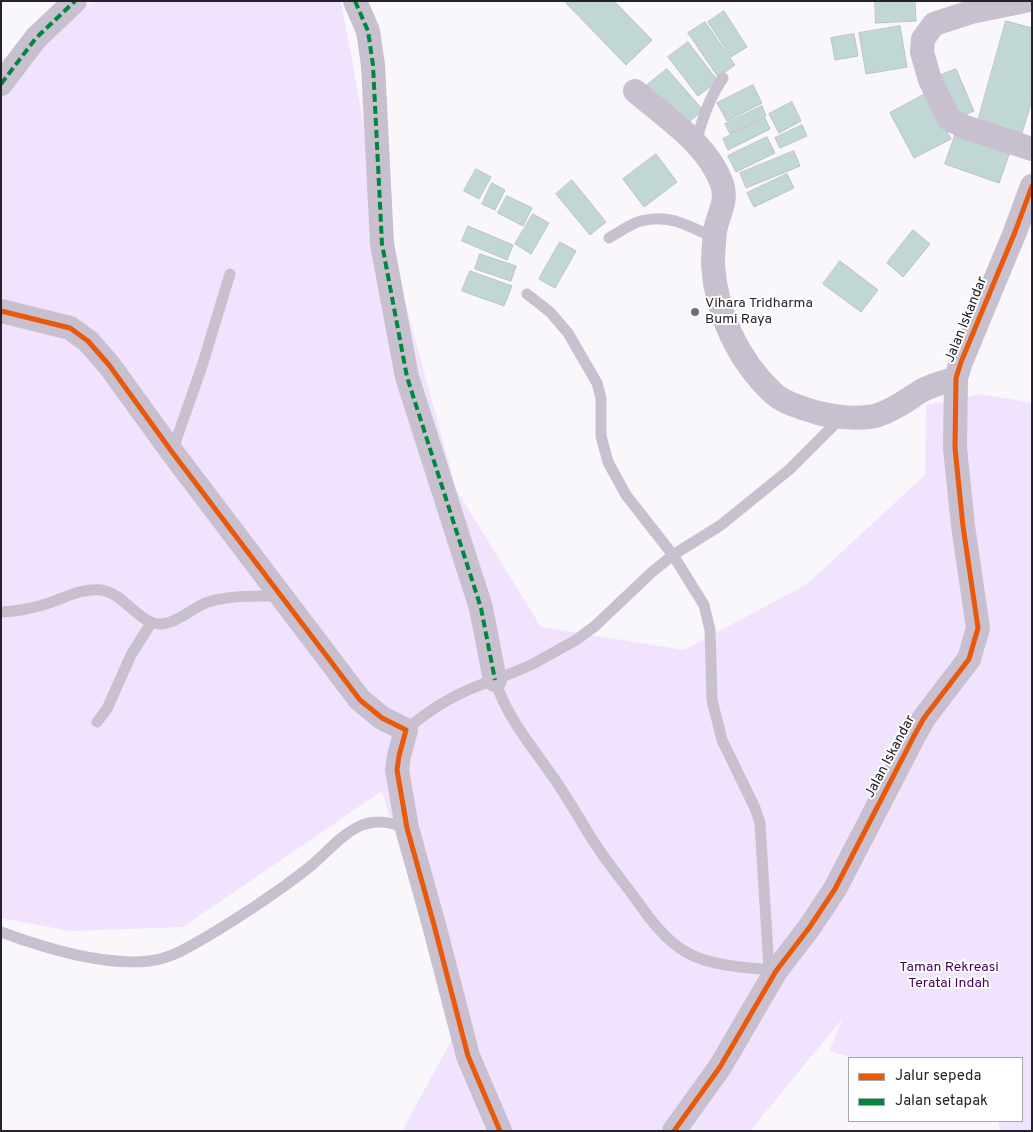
<!DOCTYPE html>
<html>
<head>
<meta charset="utf-8">
<style>
	body { margin:0 }
	#map { position:relative; width:1033px; height:1132px; overflow:hidden; background:#f9f6fc; font-family:Overpass,sans-serif }
	canvas { display:block }
	.frame { position:absolute; inset:0; border:2px solid #26212b; pointer-events:none }
	.legend { position:absolute; left:848px; top:1057px; width:175px; height:65px; box-sizing:border-box; background:#fff; border:1px solid #a8a6aa; margin:0; padding:6px 9px; list-style:none; font-size:15px; color:#26212b }
	.legend li { display:flex; align-items:center; gap:10px; height:25px }
	.legend b { width:25px; border:1px solid #a8a6aa }
</style>
</head>
<body>
<div id="map">
<canvas width="1033" height="1132"></canvas>
<div class="frame"></div>
<ul class="legend">
<li><b style="height:6px;background:#e8590c"></b>Jalur sepeda</li>
<li><b style="height:6px;background:#00873e"></b>Jalan setapak</li>
</ul>
</div>
<script>
const c = document.querySelector('canvas').getContext('2d');
c.lineJoin = 'round';
function paint(path, color) { c.fillStyle = color; c.fill(path, 'evenodd'); }
function strokePath(path, color, width, dash) { c.strokeStyle = color; c.lineWidth = width; c.lineCap = dash ? 'butt' : 'round'; c.setLineDash(dash || []); c.stroke(path); }
function drawText(font, color, halo, rows, align = 'center') {
  c.font = font + ' Overpass,sans-serif'; c.lineWidth = 4; c.setLineDash([]); c.textBaseline = 'middle'; c.strokeStyle = halo; c.fillStyle = color; for (const [text, x, y, turn = 0] of rows) {
    c.save(); c.translate(x, y); c.rotate((+turn || 0) * Math.PI / 180); c.textAlign = isNaN(turn) ? turn : align; if (halo) c.strokeText(text, 0, 0); c.fillText(text, 0, 0); c.restore();
  }
}
paint(new Path2D(`
	M 93,1 L 341,1 L 379,207 L 456,489 L 541,627 L 684,650 L 807,584 L 925,475 L 926,405 L 981,394 L 1032,403 L 1032,1131 L 1000,1131 L 998,1121 L 1022,1121 L 1022,1058 L 853,1058 L 829,1051 L 843,1018 L 750,1131 L 402,1131 L 456,1032 L 382,791 L 183,927 L 70,931 L 1,918 L 1,60 Z`), '#f1e3fd');
const building = new Path2D(`
	M 567,1 L 614,1 L 652,40 L 626,65 L 566,3 Z
	M 875,1 L 915,1 L 916,21 L 876,23 Z
	M 724,11 L 747,47 L 731,57 L 708,22 Z
	M 1006,21 L 1032,28 L 1032,100 L 1022,133 L 978,121 Z
	M 705,22 L 735,65 L 718,77 L 688,33 Z
	M 900,26 L 907,67 L 866,74 L 859,33 Z
	M 854,34 L 858,56 L 835,60 L 831,38 Z
	M 688,42 L 718,81 L 698,96 L 668,57 Z
	M 667,69 L 703,110 L 683,127 L 647,85 Z
	M 956,69 L 974,111 L 953,120 L 934,78 Z
	M 753,85 L 762,103 L 727,121 L 717,103 Z
	M 927,93 L 951,139 L 914,158 L 890,113 Z
	M 792,102 L 801,121 L 779,133 L 769,114 Z
	M 762,106 L 766,116 L 730,134 L 725,124 Z
	M 765,118 L 770,129 L 728,150 L 723,139 Z
	M 802,125 L 807,136 L 780,148 L 775,138 Z
	M 956,133 L 1010,152 L 999,183 L 945,164 Z
	M 767,137 L 775,153 L 736,172 L 728,156 Z
	M 794,151 L 800,166 L 746,188 L 740,173 Z
	M 656,154 L 677,182 L 644,207 L 623,179 Z
	M 476,169 L 491,177 L 479,199 L 464,191 Z
	M 787,174 L 794,188 L 754,207 L 747,193 Z
	M 572,180 L 606,222 L 590,235 L 556,194 Z
	M 492,183 L 505,190 L 495,210 L 482,204 Z
	M 507,196 L 532,208 L 523,226 L 498,213 Z
	M 533,214 L 549,223 L 531,254 L 515,244 Z
	M 468,226 L 513,245 L 507,260 L 462,241 Z
	M 913,230 L 930,244 L 903,277 L 887,263 Z
	M 560,242 L 576,251 L 555,288 L 539,279 Z
	M 480,254 L 516,266 L 511,281 L 475,269 Z
	M 840,261 L 878,290 L 861,312 L 823,284 Z
	M 470,271 L 512,286 L 504,306 L 462,291 Z`);
paint(building, '#c0d7d6');
strokePath(building, '#bcc2c3', 1);
strokePath(new Path2D(`
	M 696,143 C 702,119 709,98 723,78
	M 609,238 C 619,232 630,224 641,221 C 669,213 690,227 715,238
	M 527,294 L 550,312 L 568,333 L 597,383 L 601,398 L 601,436 L 608,462 L 626,495 L 673,555 L 704,605 L 710,630 L 712,700 L 722,740 L 755,808 L 760,823 L 769,970
	M 172,452 L 202,366 L 230,274
	M 1,612 C 17,611 31,609 46,604 C 65,598 81,588 101,590 C 124,593 139,624 160,624 C 177,624 193,607 208,602 C 232,595 256,596 281,596
	M 495,680 L 531,665 L 576,640 L 595,626 L 652,572 L 673,555 L 721,525 L 790,469 L 841,418
	M 97,722 L 107,709 L 131,655 L 151,623
	M 406,730 C 432,707 462,690 495,680 C 507,718 531,745 553,777 C 569,799 581,823 596,845 C 607,862 620,878 632,894 C 647,915 663,939 686,952 C 709,966 748,968 775,970
	M 1,932 C 44,948 104,966 149,961 C 175,958 197,942 218,930 C 252,909 281,890 312,865 C 327,852 343,833 362,825 C 378,819 392,823 407,828`), '#c8bfcf', 11);
strokePath(new Path2D(`
	M 355,1 L 368,31 L 373,65 L 382,244 L 407,377 L 481,608 L 495,680
	M 1025,1 L 971,12 L 934,24 L 923,39 L 922,52 L 930,80 L 949,119 L 965,127 L 1032,149
	M 1,84 L 36,38 L 75,1
	M 635,91 C 666,118 708,144 722,184 C 728,201 718,214 715,231 C 714,242 713,255 713,265 C 716,313 738,360 773,393 C 785,404 803,408 818,413 C 834,417 862,420 878,415 C 894,410 907,400 921,391 C 932,385 945,382 956,378
	M 1,311 L 70,328 L 88,341 L 109,365 L 172,452 L 360,700 L 382,718 L 406,730 L 399,756 L 397,770 L 407,828 L 434,925 L 468,1056 L 500,1131
	M 674,1131 L 720,1067 L 776,971 L 809,928 L 835,889 L 915,734 L 924,718 L 969,659 L 978,628 L 963,526 L 955,448 L 956,378 L 961,362 L 1015,232 L 1032,186`), '#c8bfcf', 24);
strokePath(new Path2D(`
	M 355,1 L 368,31 L 373,65 L 382,244 L 407,377 L 481,608 L 495,680
	M 1,84 L 36,38 L 75,1`), '#00873e', 4, [8, 4]);
strokePath(new Path2D(`
	M 1,311 L 70,328 L 88,341 L 109,365 L 172,452 L 360,700 L 382,718 L 406,730 L 399,756 L 397,770 L 407,828 L 434,925 L 468,1056 L 500,1131
	M 674,1131 L 720,1067 L 776,971 L 809,928 L 835,889 L 915,734 L 924,718 L 969,659 L 978,628 L 963,526 L 955,448 L 956,378 L 961,362 L 1015,232 L 1032,186`), '#e8590c', 5);
for (const [x, y, r, color] of [
	[695,312,5,"#706c74"]
]) { const dot = new Path2D(); dot.arc(x, y, r, 0, 2 * Math.PI); c.fillStyle = color; c.fill(dot); strokePath(dot, '#fff', 2); }
drawText('14px', '#26212b', '#fff', [
	["Vihara Tridharma",705,304],
	["Bumi Raya",705,320]
], 'left');
drawText('14px', '#26212b', '#fff', [
	["Jalan Iskandar",967,320,-68],
	["Jalan Iskandar",891,757,-62]
]);
drawText('14px', '#420361', '#fff', [
	["Taman Rekreasi",949,968],
	["Teratai Indah",949,984]
]);
</script>
</body>
</html>
